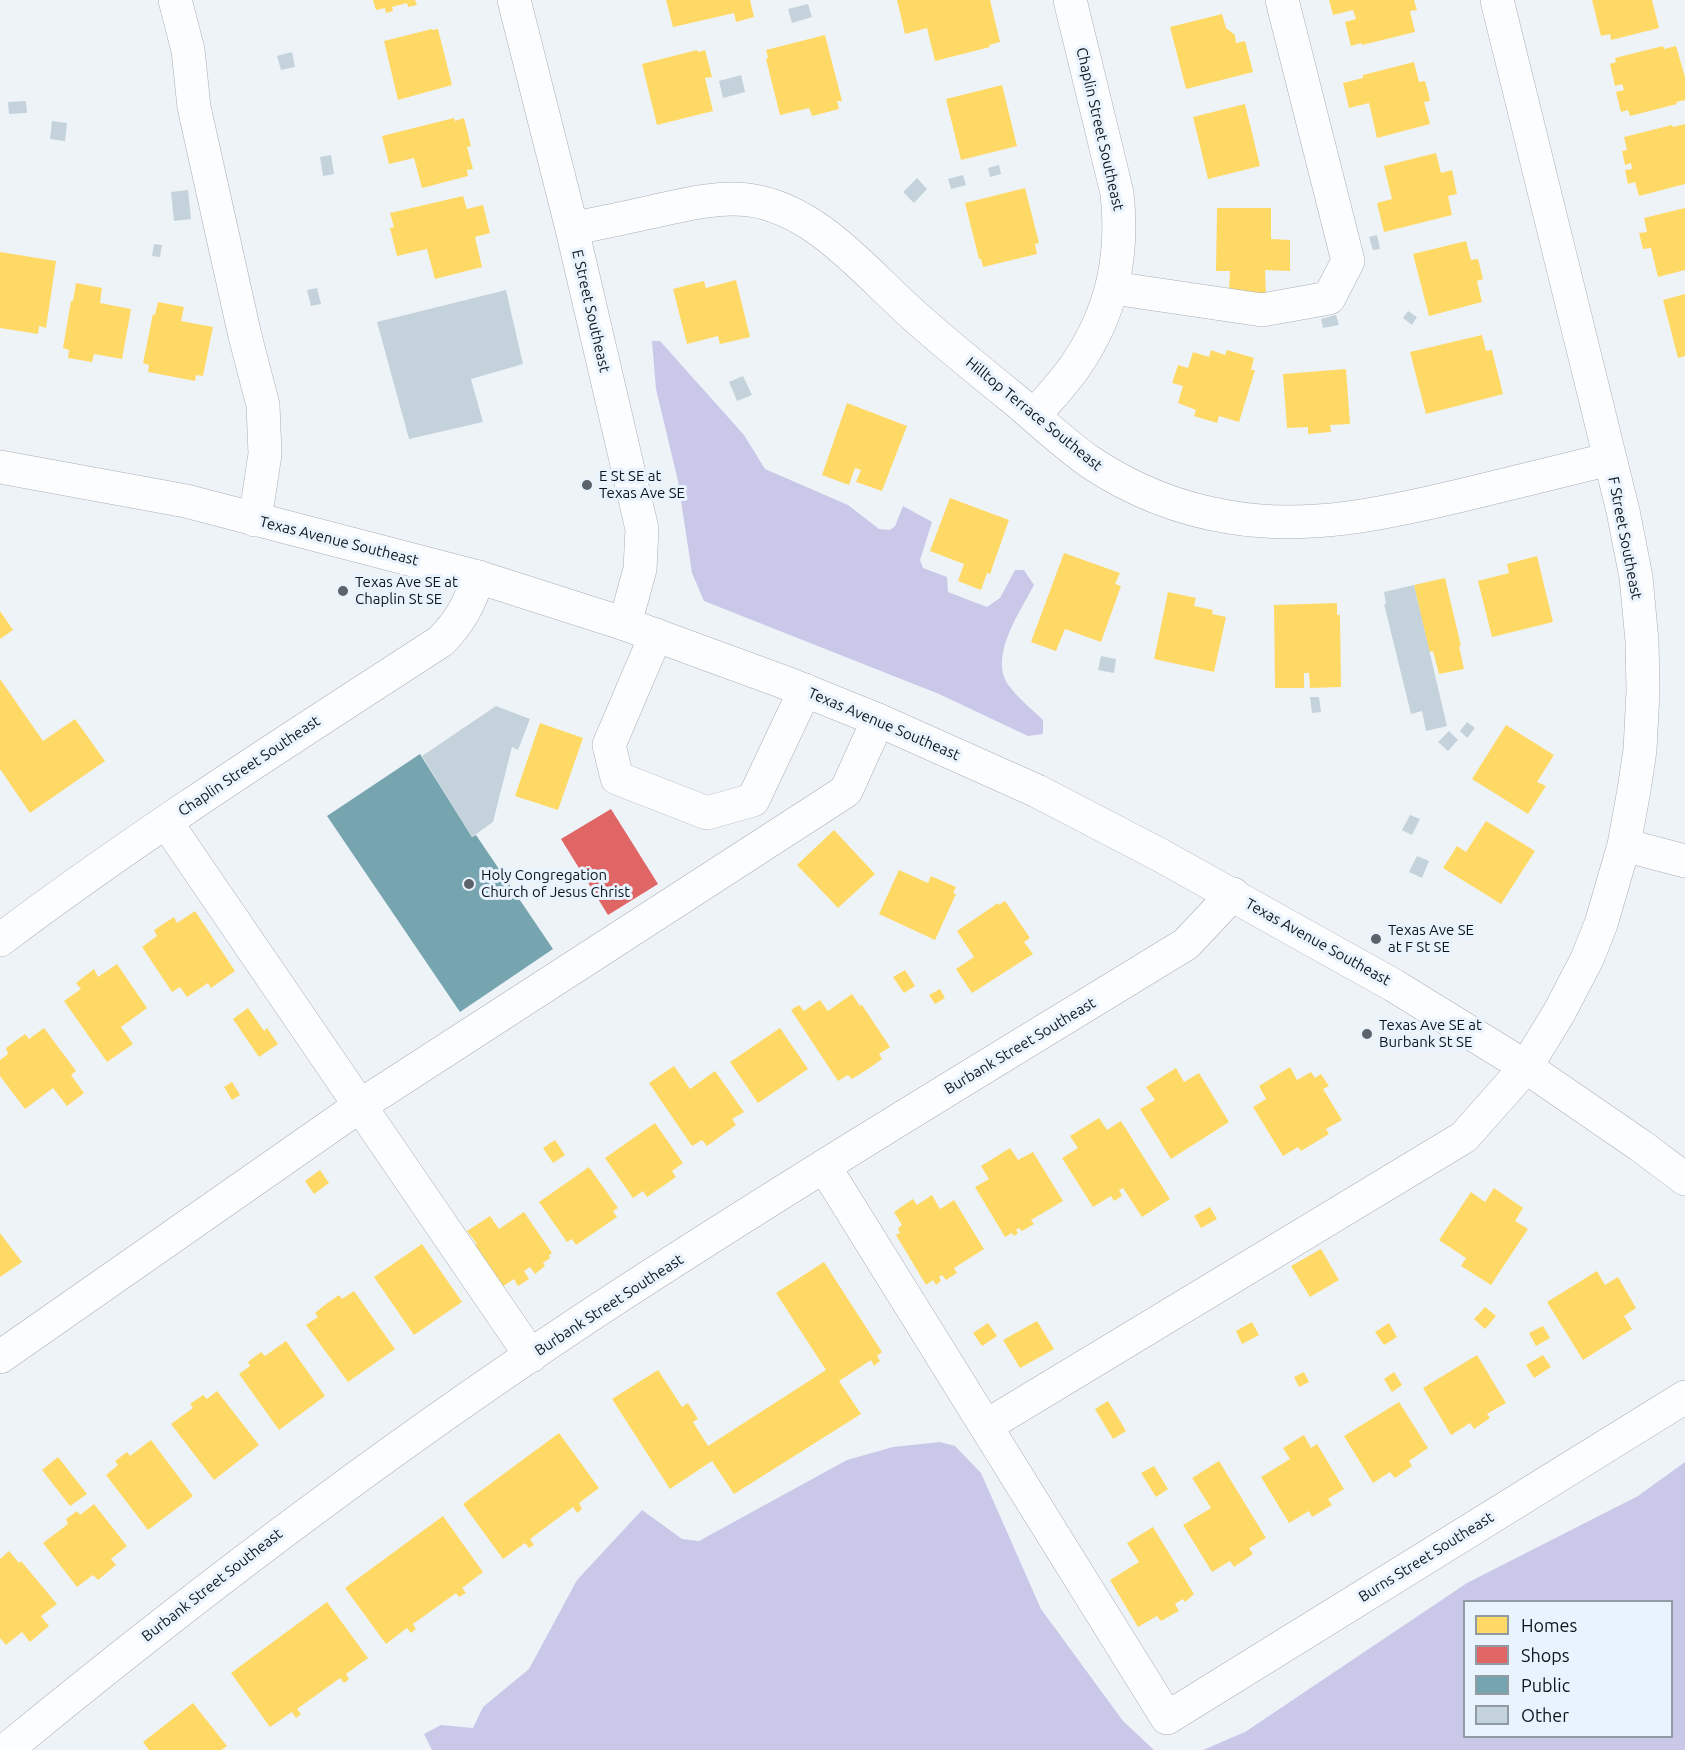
<!DOCTYPE html>
<html>
<head>
<meta charset="utf-8">
<style>
	body { margin:0 }
	#map { position:relative; width:1685px; height:1750px; overflow:hidden; background:#eef3f8; font-family:Ubuntu,sans-serif }
	canvas { display:block }
	.legend { position:absolute; left:1463px; top:1600px; width:210px; height:138px; box-sizing:border-box; background:#e9f3fd; border:2px solid #919ba4; margin:0; padding:8px 10px; list-style:none; font-size:18px; color:#0e171f }
	.legend li { display:flex; align-items:center; gap:12px; height:30px }
	.legend b { width:30px; border:2px solid #919ba4 }
</style>
</head>
<body>
<div id="map">
<canvas width="1685" height="1750"></canvas>
<ul class="legend">
<li><b style="height:16px;background:#ffd966"></b>Homes</li>
<li><b style="height:16px;background:#e06666"></b>Shops</li>
<li><b style="height:16px;background:#76a5af"></b>Public</li>
<li><b style="height:16px;background:#c4d3db"></b>Other</li>
</ul>
</div>
<script>
const c = document.querySelector('canvas').getContext('2d');
c.lineJoin = 'round';
function paint(path, color) { c.fillStyle = color; c.fill(path, 'evenodd'); }
function strokePath(path, color, width, dash) { c.strokeStyle = color; c.lineWidth = width; c.lineCap = dash ? 'butt' : 'round'; c.setLineDash(dash || []); c.stroke(path); }
function drawText(font, color, halo, rows, align = 'center') {
  c.font = font + ' Ubuntu,sans-serif'; c.lineWidth = 6; c.setLineDash([]); c.textBaseline = 'middle'; c.strokeStyle = halo; c.fillStyle = color; for (const [text, x, y, turn = 0] of rows) {
    c.save(); c.translate(x, y); c.rotate((+turn || 0) * Math.PI / 180); c.textAlign = isNaN(turn) ? turn : align; if (halo) c.strokeText(text, 0, 0); c.fillText(text, 0, 0); c.restore();
  }
}
paint(new Path2D(`
	M 652,341 L 660,341 L 744,435 L 765,469 L 848,505 L 879,529 L 890,530 L 895,526 L 903,506 L 932,522 L 920,560 L 923,568 L 947,577 L 948,592 L 987,607 L 1000,598 L 1015,570 L 1024,570 L 1034,585 C 1020,612 987,659 1010,687 C 1019,699 1032,709 1043,720 L 1043,734 L 1028,736 L 939,694 L 704,601 L 692,573 L 678,481 L 656,389 Z
	M 940,1442 L 955,1446 L 981,1473 L 1041,1609 L 1123,1721 L 1154,1750 L 432,1750 L 424,1734 L 441,1725 L 473,1728 L 483,1707 L 529,1669 L 577,1580 L 642,1510 L 682,1539 L 699,1541 L 847,1460 L 893,1447 Z
	M 1685,1462 L 1685,1750 L 1203,1750 L 1245,1732 L 1467,1583 L 1638,1496 ZM 1464,1602 L 1672,1602 L 1672,1736 L 1464,1736 Z`), '#cac8e9');
paint(new Path2D(`
	M 373,0 L 415,0 L 417,5 L 408,7 L 407,3 L 392,7 L 393,11 L 386,13 L 385,8 L 376,10 Z
	M 666,0 L 750,0 L 754,17 L 736,22 L 734,13 L 673,27 Z
	M 897,0 L 990,0 L 1000,42 L 989,45 L 990,47 L 935,61 L 927,28 L 905,34 Z
	M 1329,0 L 1414,0 L 1417,10 L 1410,11 L 1415,32 L 1362,45 L 1361,43 L 1351,46 L 1345,22 L 1356,19 L 1353,10 L 1333,15 Z
	M 1592,0 L 1652,0 L 1659,28 L 1611,40 L 1610,34 L 1601,36 Z
	M 1222,14 L 1226,28 L 1235,35 L 1236,43 L 1245,41 L 1253,72 L 1186,89 L 1170,27 Z
	M 432,29 L 432,30 L 438,29 L 452,85 L 398,100 L 384,41 Z
	M 825,35 L 842,101 L 837,101 L 839,109 L 812,116 L 809,108 L 780,115 L 766,59 L 768,58 L 766,50 Z
	M 1663,46 L 1664,49 L 1676,46 L 1685,77 L 1685,100 L 1676,102 L 1677,104 L 1630,116 L 1628,110 L 1621,112 L 1616,92 L 1624,90 L 1622,84 L 1615,86 L 1610,64 L 1616,62 L 1615,58 Z
	M 697,50 L 698,52 L 705,50 L 712,77 L 705,78 L 713,111 L 657,125 L 642,64 Z
	M 1414,62 L 1419,82 L 1425,81 L 1428,92 L 1430,101 L 1424,102 L 1430,124 L 1377,138 L 1369,103 L 1349,108 L 1343,83 L 1363,78 L 1363,75 Z
	M 1002,85 L 1017,146 L 961,160 L 946,99 Z
	M 1245,104 L 1260,166 L 1208,179 L 1193,117 Z
	M 454,118 L 455,121 L 464,118 L 471,146 L 467,147 L 473,169 L 467,170 L 468,176 L 422,188 L 414,158 L 389,164 L 382,136 Z
	M 1685,124 L 1685,184 L 1639,196 L 1635,182 L 1628,184 L 1625,170 L 1632,169 L 1631,163 L 1625,165 L 1622,151 L 1627,150 L 1624,137 L 1672,125 L 1673,127 Z
	M 1436,153 L 1441,173 L 1452,170 L 1457,194 L 1448,196 L 1452,215 L 1384,232 L 1377,203 L 1392,199 L 1384,166 Z
	M 1025,188 L 1039,243 L 1035,244 L 1037,254 L 983,267 L 981,259 L 979,259 L 965,203 Z
	M 463,196 L 467,209 L 483,205 L 490,233 L 475,237 L 482,267 L 435,279 L 427,249 L 397,256 L 390,228 L 394,227 L 390,213 Z
	M 1217,208 L 1271,208 L 1271,239 L 1290,240 L 1290,271 L 1265,270 L 1266,296 L 1229,289 L 1230,271 L 1216,271 Z
	M 1685,208 L 1685,270 L 1658,277 L 1651,248 L 1643,249 L 1639,233 L 1647,232 L 1644,218 Z
	M 1466,241 L 1471,260 L 1478,259 L 1483,279 L 1477,281 L 1482,302 L 1429,316 L 1413,254 Z
	M 0,252 L 56,261 L 46,328 L 39,326 L 38,334 L 0,328 Z
	M 736,280 L 750,337 L 720,344 L 718,336 L 687,344 L 673,289 L 704,281 L 706,288 Z
	M 76,283 L 102,288 L 100,303 L 131,309 L 122,359 L 94,354 L 92,362 L 68,358 L 69,350 L 63,348 L 71,301 L 73,301 Z
	M 1685,294 L 1685,356 L 1678,358 L 1663,300 Z
	M 158,302 L 184,307 L 181,321 L 213,327 L 203,376 L 196,375 L 195,381 L 148,372 L 149,365 L 143,363 L 153,314 L 155,315 Z
	M 1482,335 L 1486,351 L 1492,350 L 1503,394 L 1426,414 L 1410,352 Z
	M 1211,350 L 1225,355 L 1227,350 L 1254,358 L 1251,370 L 1255,370 L 1239,422 L 1219,416 L 1217,423 L 1194,416 L 1196,410 L 1178,403 L 1183,386 L 1172,383 L 1178,365 L 1188,368 L 1193,352 L 1209,357 Z
	M 1346,369 L 1350,424 L 1330,425 L 1331,432 L 1308,434 L 1308,427 L 1287,428 L 1283,374 Z
	M 847,403 L 907,426 L 882,491 L 856,482 L 861,470 L 855,468 L 849,485 L 822,475 Z
	M 950,498 L 1009,520 L 990,574 L 987,573 L 981,590 L 958,581 L 964,564 L 930,551 Z
	M 1064,553 L 1120,573 L 1115,584 L 1121,586 L 1101,642 L 1065,629 L 1056,651 L 1031,642 Z
	M 1537,556 L 1553,622 L 1492,637 L 1478,581 L 1509,573 L 1507,564 Z
	M 1445,578 L 1461,646 L 1459,646 L 1464,669 L 1439,674 L 1433,651 L 1429,652 L 1414,585 Z
	M 1168,592 L 1196,598 L 1194,606 L 1213,610 L 1212,614 L 1226,617 L 1214,672 L 1154,659 Z
	M 1337,603 L 1337,615 L 1340,615 L 1341,687 L 1310,688 L 1309,673 L 1304,673 L 1304,688 L 1275,688 L 1274,605 Z
	M 0,611 L 13,630 L 0,639 Z
	M 0,679 L 43,741 L 75,719 L 105,761 L 30,813 L 0,769 Z
	M 540,723 L 583,738 L 558,810 L 515,796 Z
	M 1506,725 L 1554,755 L 1537,782 L 1546,786 L 1528,814 L 1472,779 Z
	M 1486,821 L 1535,851 L 1501,904 L 1443,868 L 1457,846 L 1466,852 Z
	M 834,830 L 875,874 L 838,908 L 797,865 Z
	M 899,870 L 928,883 L 931,876 L 956,887 L 953,893 L 956,894 L 935,940 L 879,914 Z
	M 1005,901 L 1030,938 L 1024,942 L 1033,954 L 972,993 L 956,969 L 974,957 L 957,931 L 998,903 L 999,905 Z
	M 195,911 L 235,971 L 211,988 L 208,983 L 187,997 L 180,987 L 172,992 L 142,947 L 157,936 L 154,930 L 174,917 L 177,923 Z
	M 117,964 L 147,1008 L 121,1027 L 133,1044 L 107,1062 L 64,1001 L 81,989 L 76,983 L 94,969 L 98,977 Z
	M 905,970 L 915,986 L 904,993 L 893,977 Z
	M 940,989 L 945,998 L 935,1004 L 929,995 Z
	M 852,994 L 860,1006 L 862,1005 L 890,1047 L 879,1054 L 882,1059 L 868,1069 L 852,1079 L 848,1075 L 838,1081 L 791,1010 L 799,1005 L 804,1011 L 820,1000 L 828,1011 Z
	M 248,1008 L 264,1031 L 267,1028 L 278,1044 L 259,1057 L 233,1019 Z
	M 44,1028 L 76,1071 L 71,1075 L 84,1093 L 67,1106 L 53,1088 L 25,1109 L 0,1076 L 0,1060 L 8,1054 L 6,1048 L 25,1034 L 29,1039 Z
	M 780,1028 L 808,1069 L 758,1103 L 730,1062 Z
	M 674,1066 L 690,1089 L 715,1071 L 744,1112 L 732,1119 L 736,1125 L 707,1146 L 702,1140 L 692,1146 L 649,1083 Z
	M 1290,1067 L 1297,1080 L 1311,1072 L 1315,1078 L 1321,1074 L 1329,1086 L 1323,1089 L 1342,1120 L 1326,1129 L 1329,1134 L 1301,1151 L 1298,1147 L 1283,1156 L 1253,1107 L 1266,1099 L 1259,1086 Z
	M 1176,1068 L 1184,1082 L 1199,1073 L 1229,1122 L 1171,1159 L 1140,1109 L 1155,1100 L 1146,1087 Z
	M 232,1082 L 240,1095 L 232,1100 L 224,1087 Z
	M 1099,1118 L 1107,1130 L 1121,1121 L 1170,1199 L 1142,1217 L 1123,1188 L 1119,1190 L 1122,1196 L 1114,1201 L 1111,1196 L 1093,1207 L 1062,1158 L 1078,1148 L 1070,1136 Z
	M 655,1123 L 683,1163 L 672,1171 L 676,1177 L 647,1197 L 643,1191 L 633,1198 L 605,1158 Z
	M 555,1140 L 565,1155 L 553,1163 L 543,1148 Z
	M 1010,1148 L 1018,1160 L 1033,1152 L 1063,1201 L 1031,1220 L 1034,1224 L 1022,1231 L 1019,1228 L 1016,1230 L 1018,1233 L 1014,1236 L 1012,1233 L 1005,1237 L 975,1187 L 989,1179 L 981,1166 Z
	M 589,1167 L 618,1208 L 613,1211 L 617,1217 L 576,1245 L 572,1239 L 567,1242 L 539,1202 Z
	M 320,1170 L 329,1183 L 314,1194 L 305,1181 Z
	M 1494,1188 L 1523,1208 L 1515,1221 L 1528,1229 L 1491,1285 L 1461,1266 L 1466,1258 L 1439,1240 L 1471,1192 L 1485,1202 Z
	M 932,1195 L 940,1209 L 954,1200 L 984,1249 L 954,1268 L 957,1273 L 946,1280 L 942,1275 L 939,1277 L 941,1281 L 936,1285 L 933,1280 L 926,1285 L 896,1235 L 900,1233 L 898,1228 L 902,1225 L 894,1212 L 913,1199 L 917,1205 Z
	M 1210,1207 L 1217,1219 L 1201,1228 L 1194,1216 Z
	M 524,1212 L 552,1253 L 549,1255 L 550,1258 L 543,1263 L 545,1266 L 535,1274 L 530,1267 L 524,1271 L 529,1279 L 518,1286 L 514,1279 L 502,1287 L 474,1245 L 477,1244 L 467,1231 L 490,1216 L 499,1229 Z
	M 0,1233 L 22,1262 L 0,1277 Z
	M 422,1244 L 462,1302 L 414,1335 L 374,1277 Z
	M 1321,1249 L 1339,1280 L 1310,1297 L 1291,1266 Z
	M 824,1262 L 882,1352 L 877,1356 L 880,1361 L 874,1366 L 871,1360 L 839,1381 L 861,1414 L 734,1494 L 712,1461 L 670,1489 L 612,1399 L 658,1370 L 682,1407 L 688,1403 L 698,1419 L 693,1422 L 708,1446 L 826,1370 L 776,1293 Z
	M 1597,1271 L 1605,1285 L 1618,1277 L 1636,1308 L 1624,1316 L 1632,1329 L 1583,1360 L 1547,1302 Z
	M 354,1291 L 395,1349 L 348,1382 L 306,1325 L 318,1317 L 315,1313 L 326,1304 L 339,1295 L 342,1299 Z
	M 1485,1307 L 1496,1316 L 1485,1329 L 1474,1319 Z
	M 1037,1321 L 1054,1349 L 1020,1368 L 1003,1340 Z
	M 1252,1322 L 1259,1335 L 1242,1344 L 1236,1331 Z
	M 988,1323 L 997,1336 L 982,1346 L 973,1333 Z
	M 1389,1323 L 1397,1337 L 1384,1345 L 1375,1332 Z
	M 1543,1326 L 1550,1338 L 1536,1346 L 1529,1333 Z
	M 286,1341 L 325,1396 L 279,1430 L 239,1374 L 250,1366 L 248,1362 L 261,1352 L 265,1356 Z
	M 1477,1355 L 1506,1403 L 1487,1414 L 1490,1418 L 1474,1429 L 1470,1423 L 1451,1435 L 1423,1388 Z
	M 1543,1355 L 1551,1367 L 1534,1378 L 1526,1365 Z
	M 1304,1372 L 1309,1382 L 1299,1387 L 1294,1377 Z
	M 1394,1372 L 1402,1385 L 1392,1392 L 1384,1379 Z
	M 217,1391 L 259,1445 L 214,1480 L 171,1424 L 193,1408 L 190,1404 L 203,1395 L 207,1399 Z
	M 1108,1401 L 1126,1431 L 1113,1439 L 1095,1409 Z
	M 1399,1402 L 1428,1448 L 1409,1461 L 1412,1466 L 1405,1471 L 1395,1478 L 1390,1472 L 1373,1483 L 1344,1436 Z
	M 559,1433 L 599,1488 L 579,1503 L 582,1509 L 577,1513 L 573,1507 L 530,1539 L 534,1545 L 529,1548 L 525,1543 L 503,1559 L 463,1504 Z
	M 1304,1435 L 1311,1448 L 1317,1444 L 1344,1489 L 1328,1499 L 1332,1505 L 1312,1517 L 1309,1511 L 1289,1523 L 1261,1477 L 1290,1459 L 1283,1448 Z
	M 151,1440 L 193,1496 L 148,1530 L 106,1475 L 118,1465 L 115,1461 L 127,1452 L 130,1456 Z
	M 58,1457 L 87,1494 L 70,1506 L 42,1470 Z
	M 1219,1461 L 1266,1538 L 1249,1548 L 1253,1554 L 1234,1567 L 1230,1561 L 1212,1572 L 1183,1525 L 1211,1508 L 1192,1478 Z
	M 1154,1466 L 1168,1489 L 1156,1497 L 1141,1473 Z
	M 94,1504 L 127,1546 L 111,1559 L 116,1565 L 98,1580 L 93,1575 L 77,1587 L 43,1543 L 68,1524 L 66,1519 L 77,1511 L 80,1515 Z
	M 443,1516 L 483,1572 L 462,1588 L 466,1593 L 459,1597 L 456,1593 L 413,1624 L 416,1629 L 411,1633 L 407,1628 L 386,1644 L 345,1588 Z
	M 1153,1527 L 1194,1594 L 1185,1602 L 1183,1599 L 1175,1604 L 1179,1611 L 1161,1621 L 1157,1616 L 1138,1627 L 1110,1580 L 1139,1562 L 1127,1543 Z
	M 9,1551 L 19,1563 L 21,1561 L 57,1604 L 41,1616 L 49,1626 L 30,1642 L 22,1632 L 6,1645 L 0,1638 L 0,1559 Z
	M 327,1602 L 368,1658 L 346,1674 L 349,1679 L 344,1683 L 340,1678 L 297,1709 L 301,1714 L 296,1718 L 292,1712 L 270,1727 L 231,1673 Z
	M 193,1703 L 227,1746 L 221,1750 L 149,1750 L 143,1742 Z`), '#ffd966');
paint(new Path2D(`
	M 611,809 L 658,884 L 608,915 L 561,839 Z`), '#e06666');
paint(new Path2D(`
	M 420,754 L 472,837 L 476,835 L 553,949 L 460,1012 L 327,816 Z`), '#76a5af');
paint(new Path2D(`
	M 808,4 L 812,17 L 792,23 L 788,9 Z
	M 292,52 L 295,67 L 281,70 L 277,56 Z
	M 741,75 L 745,92 L 723,98 L 719,81 Z
	M 26,101 L 27,113 L 9,114 L 8,102 Z
	M 52,121 L 67,123 L 65,141 L 50,139 Z
	M 331,155 L 334,174 L 323,176 L 320,157 Z
	M 999,165 L 1001,174 L 990,177 L 988,168 Z
	M 963,175 L 966,185 L 951,189 L 948,179 Z
	M 917,178 L 927,189 L 914,203 L 903,192 Z
	M 188,190 L 191,219 L 174,221 L 171,192 Z
	M 1377,235 L 1380,249 L 1373,250 L 1369,237 Z
	M 154,244 L 162,245 L 160,257 L 152,256 Z
	M 317,288 L 321,304 L 311,306 L 307,290 Z
	M 506,290 L 523,364 L 471,379 L 483,422 L 409,439 L 377,322 Z
	M 1408,311 L 1417,317 L 1412,325 L 1403,318 Z
	M 1336,315 L 1339,325 L 1323,328 L 1321,319 Z
	M 743,376 L 752,395 L 737,401 L 729,382 Z
	M 1414,585 L 1447,726 L 1426,731 L 1422,711 L 1411,714 L 1384,604 L 1386,604 L 1384,592 Z
	M 1101,656 L 1116,659 L 1114,673 L 1098,670 Z
	M 1310,697 L 1319,697 L 1321,712 L 1312,713 Z
	M 496,706 L 530,719 L 518,750 L 512,747 L 493,822 L 472,837 L 422,756 Z
	M 1467,722 L 1475,728 L 1467,738 L 1460,731 Z
	M 1449,731 L 1458,740 L 1448,751 L 1438,742 Z
	M 1410,815 L 1420,819 L 1412,835 L 1402,830 Z
	M 1417,856 L 1429,861 L 1422,878 L 1409,872 Z`), '#c4d3db');
const minor = new Path2D(`
	M 175,0 L 188,50 L 194,107 L 245,336 L 263,405 L 265,454 L 255,520
	M 514,0 L 572,229 L 642,529 L 640,569 L 625,624
	M 572,229 C 599,223 625,218 651,212 C 683,205 717,196 749,200 C 814,209 861,267 908,310 C 942,341 978,370 1014,399 C 1039,420 1063,443 1090,462 C 1132,490 1179,509 1229,517 C 1308,531 1387,513 1463,495 C 1512,483 1561,471 1610,459
	M 1113,288 L 1262,310 L 1329,298 L 1348,261 L 1282,0
	M 1034,416 C 1048,399 1064,383 1076,365 C 1112,312 1124,257 1117,193 L 1070,0
	M 656,635 L 609,745 L 617,778 L 707,813 L 753,800 L 805,690
	M 166,822 L 531,1356
	M 1624,845 L 1685,861
	M 0,940 C 142,833 292,738 441,641 C 460,622 470,603 478,577
	M 824,1166 L 1167,1718 L 1685,1397
	M 0,1357 L 361,1105 L 846,791 L 878,720
	M 986,1426 L 1464,1137 L 1526,1067 L 1560,1011 L 1587,959 L 1601,924 L 1624,845 L 1634,790 L 1640,750 L 1643,691 L 1642,641 L 1636,577 L 1623,511 L 1497,0
	M 6,1750 C 204,1587 409,1433 624,1293 C 809,1173 998,1059 1186,944 L 1233,894`);
const major = new Path2D(`
	M 0,467 L 186,501 L 478,577 L 625,624 L 789,684 L 878,720 L 1037,791 L 1160,855 L 1393,985 L 1526,1067 L 1641,1146 L 1685,1179`);
strokePath(minor, '#a9afb6', 34);
strokePath(major, '#a9afb6', 34);
strokePath(minor, '#fcfdfe', 33);
strokePath(major, '#fcfdfe', 33);
for (const [x, y, r, color] of [
	[587,485,6,"#5c646b"],
	[343,591,6,"#5c646b"],
	[469,884,6,"#5c646b"],
	[1376,939,6,"#5c646b"],
	[1367,1034,6,"#5c646b"]
]) { const dot = new Path2D(); dot.arc(x, y, r, 0, 2 * Math.PI); c.fillStyle = color; c.fill(dot); strokePath(dot, '#e9f3fd', 2); }
drawText('15px', '#0e171f', '#e9f3fd', [
	["Chaplin Street Southeast",1100,129,77],
	["E Street Southeast",591,311,77],
	["Hilltop Terrace Southeast",1034,414,39],
	["F Street Southeast",1625,538,79],
	["Texas Avenue Southeast",339,541,14],
	["Texas Avenue Southeast",884,724,23],
	["Chaplin Street Southeast",249,766,-34],
	["Texas Avenue Southeast",1318,942,29],
	["Burbank Street Southeast",1020,1046,-31],
	["Burbank Street Southeast",609,1305,-33],
	["Burns Street Southeast",1426,1557,-32],
	["Burbank Street Southeast",212,1585,-38]
]);
drawText('15px', '#0e171f', '#e9f3fd', [
	["E St SE at",599,476],
	["Texas Ave SE",599,493],
	["Texas Ave SE at",355,582],
	["Chaplin St SE",355,599],
	["Holy Congregation",481,875],
	["Church of Jesus Christ",481,892],
	["Texas Ave SE",1388,930],
	["at F St SE",1388,947],
	["Texas Ave SE at",1379,1025],
	["Burbank St SE",1379,1042]
], 'left');
</script>
</body>
</html>
